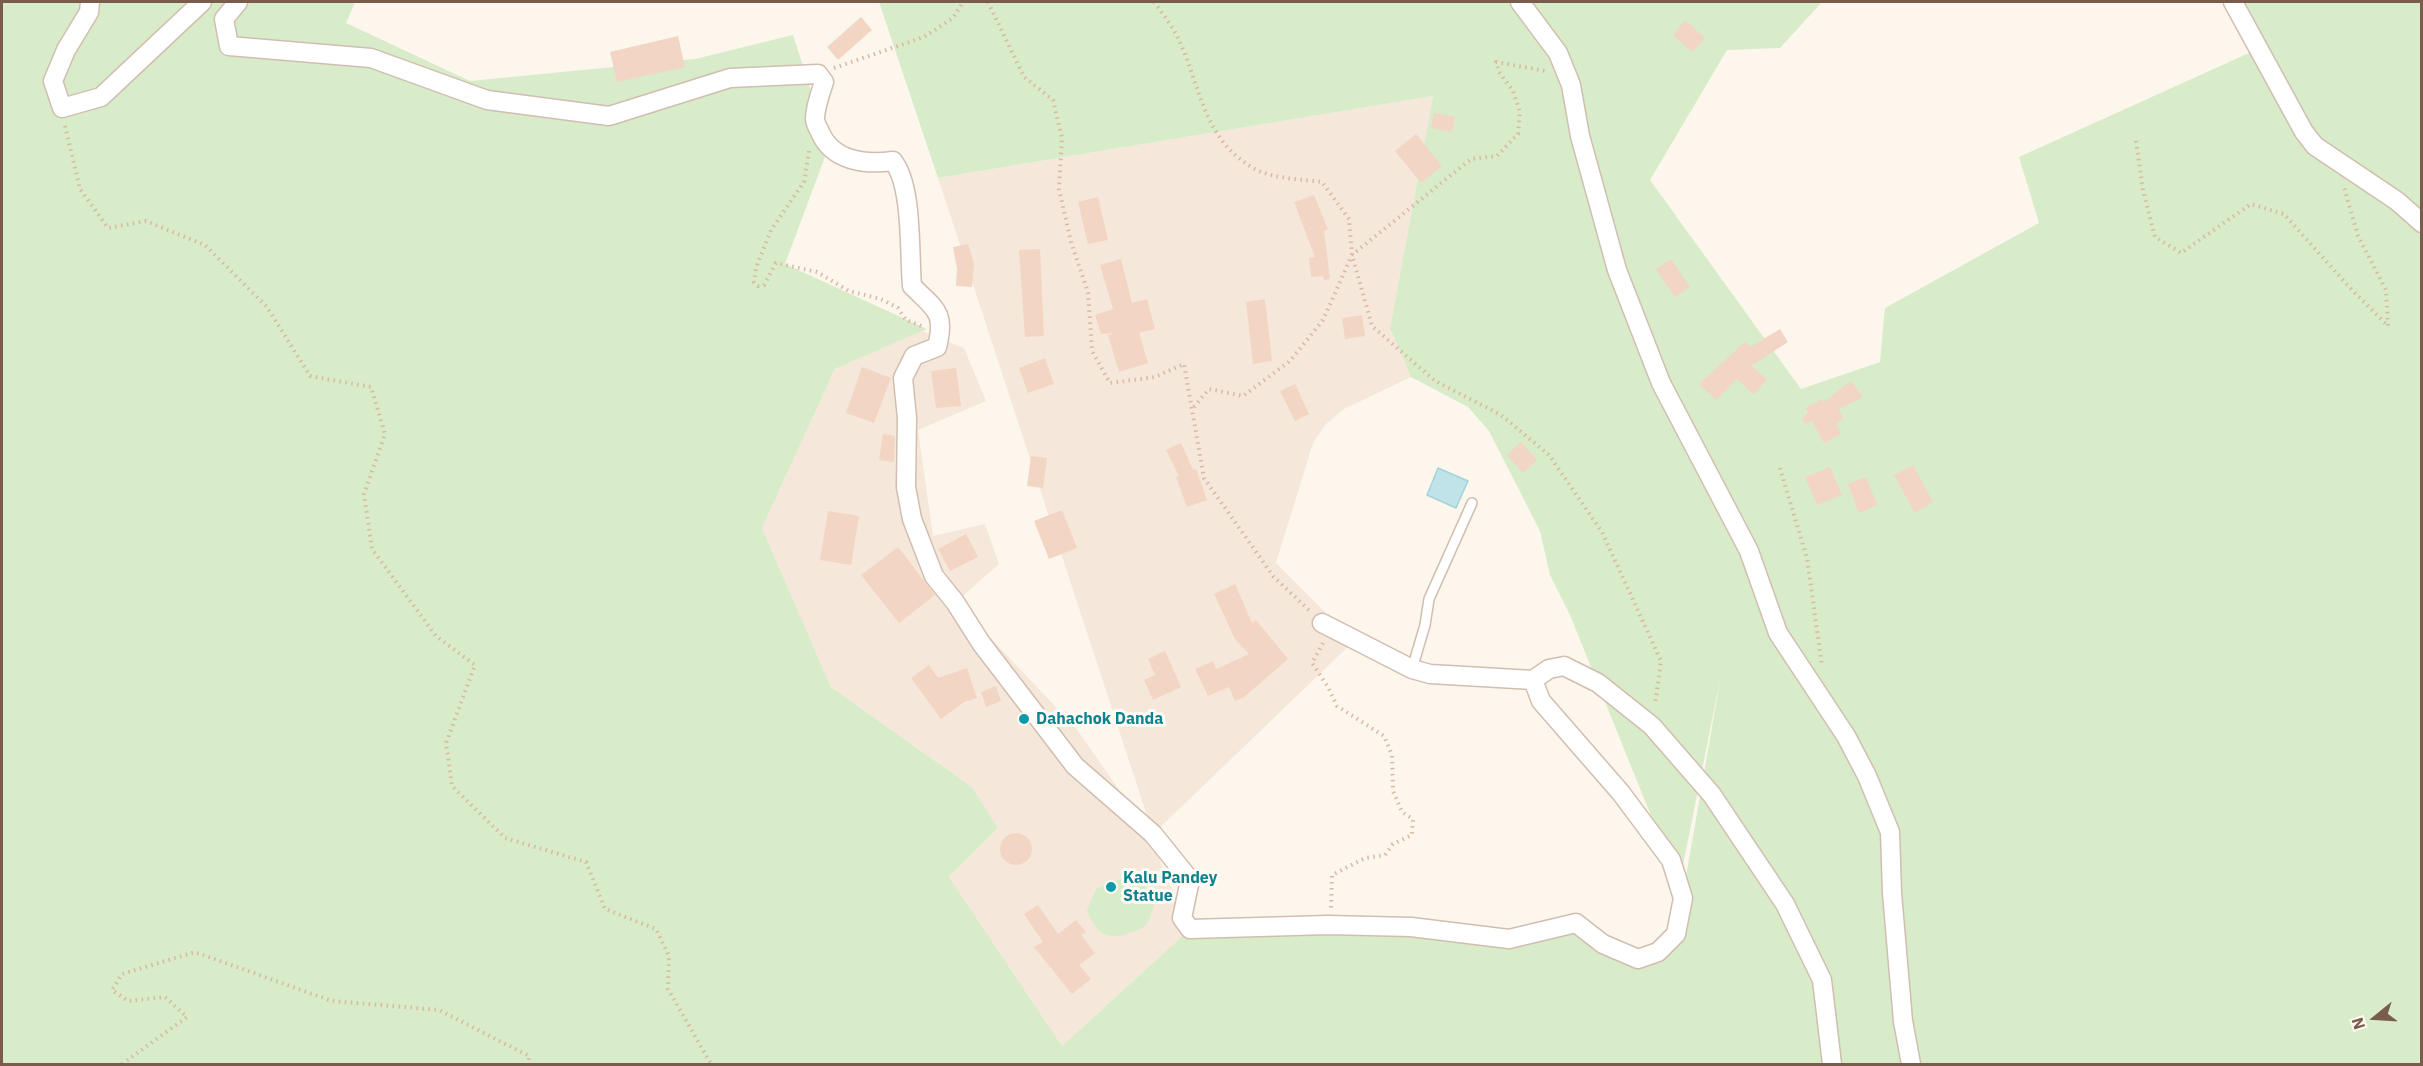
<!DOCTYPE html>
<html>
<head>
<meta charset="utf-8">
<style>
	body { margin:0 }
	#map { position:relative; width:2423px; height:1066px; overflow:hidden; background:#fdf6ec; font-family:"IBM Plex Sans",sans-serif }
	canvas { display:block }
	.frame { position:absolute; inset:0; border:3px solid #7a5c4d; pointer-events:none }
	.north { position:absolute; left:2345px; top:988px; width:60px; height:60px; -webkit-text-stroke:4px #fffaf3; paint-order:stroke; rotate:252deg; font-size:16px; font-weight:700; line-height:24px; text-align:center; color:#7a5c4d }
	.north::after { content:''; display:block; margin:auto; width:21px; height:27px; background:#7a5c4d; clip-path:polygon(50% 0,100% 100%,50% 72%,0 100%) }
</style>
</head>
<body>
<div id="map">
<canvas width="2423" height="1066"></canvas>
<div class="frame"></div>
<div class="north">N</div>
</div>
<script>
const c = document.querySelector('canvas').getContext('2d');
c.lineJoin = 'round';
function paint(path, color) { c.fillStyle = color; c.fill(path, 'evenodd'); }
function strokePath(path, color, width, dash) { c.strokeStyle = color; c.lineWidth = width; c.lineCap = dash ? 'butt' : 'round'; c.setLineDash(dash || []); c.stroke(path); }
function drawText(font, color, halo, rows, align = 'center') {
  c.font = font + ' "IBM Plex Sans",sans-serif'; c.lineWidth = 6; c.setLineDash([]); c.textBaseline = 'middle'; c.strokeStyle = halo; c.fillStyle = color; for (const [text, x, y, turn = 0] of rows) {
    c.save(); c.translate(x, y); c.rotate((+turn || 0) * Math.PI / 180); c.textAlign = isNaN(turn) ? turn : align; if (halo) c.strokeText(text, 0, 0); c.fillText(text, 0, 0); c.restore();
  }
}
paint(new Path2D(`
	M 1433,96 L 1390,328 L 1411,377 L 1344,409 L 1325,425 L 1313,443 L 1276,563 L 1354,641 L 1153,834 L 938,178 Z
	M 922,331 L 964,348 L 986,401 L 918,430 L 933,536 L 985,524 L 999,564 L 956,602 L 1076,728 L 1145,827 L 1190,929 L 1062,1046 L 949,877 L 998,828 L 972,787 L 831,687 L 762,528 L 835,369 Z`), '#f5e8da');
paint(new Path2D(`
	M 2,2 L 355,2 L 346,23 L 470,81 L 695,59 L 793,35 L 829,146 L 785,264 L 927,329 L 835,369 L 762,528 L 831,687 L 972,787 L 998,828 L 949,877 L 1062,1046 L 1190,929 L 1509,939 L 1576,923 L 1638,959 L 1676,934 L 1721,675 L 1679,885 L 1570,615 L 1550,575 L 1540,531 L 1489,431 L 1468,407 L 1411,377 L 1390,328 L 1433,96 L 938,178 L 879,2 L 1822,2 L 1780,48 L 1727,50 L 1650,180 L 1801,389 L 1880,362 L 1885,308 L 2039,223 L 2019,157 L 2249,53 L 2228,2 L 2421,2 L 2421,1064 L 2,1064 Z
	M 1120,879 C 1135,881 1147,884 1155,898 C 1153,908 1151,921 1143,928 C 1139,930 1133,932 1129,933 C 1106,942 1095,931 1087,910 L 1096,889 Z`), '#d8ecc9');
const water = new Path2D(`
	M 1438,468 L 1468,481 L 1456,508 L 1427,495 Z`);
paint(water, '#bfe3e8');
strokePath(water, '#a5d3da', 1.5);
paint(new Path2D(`
	M 861,17 L 872,30 L 838,60 L 827,47 Z
	M 1685,20 L 1705,38 L 1692,52 L 1673,35 Z
	M 678,36 L 685,67 L 617,82 L 610,52 Z
	M 1434,113 L 1455,117 L 1452,132 L 1431,128 Z
	M 1416,134 L 1442,166 L 1421,183 L 1395,151 Z
	M 1314,195 L 1328,229 L 1324,231 L 1330,279 L 1324,280 L 1323,276 L 1311,277 L 1309,258 L 1315,257 L 1294,202 Z
	M 1098,197 L 1108,240 L 1088,244 L 1078,202 Z
	M 968,244 L 974,264 L 972,287 L 956,286 L 957,269 L 953,247 Z
	M 1040,249 L 1044,336 L 1025,337 L 1019,250 Z
	M 1121,259 L 1132,303 L 1147,299 L 1155,329 L 1139,333 L 1148,363 L 1119,372 L 1108,335 L 1115,333 L 1101,334 L 1095,315 L 1113,309 L 1100,265 Z
	M 1671,259 L 1690,287 L 1675,297 L 1656,269 Z
	M 1265,299 L 1272,361 L 1253,364 L 1246,302 Z
	M 1362,315 L 1365,336 L 1345,339 L 1342,318 Z
	M 1780,329 L 1788,342 L 1751,366 L 1767,379 L 1754,394 L 1737,379 L 1716,400 L 1699,384 L 1745,342 L 1750,347 Z
	M 1045,358 L 1054,384 L 1028,393 L 1019,368 Z
	M 862,367 L 891,378 L 874,423 L 846,413 Z
	M 956,368 L 961,406 L 936,408 L 931,371 Z
	M 1851,381 L 1863,397 L 1839,409 L 1843,419 L 1836,424 L 1841,434 L 1824,443 L 1812,421 L 1805,424 L 1802,418 L 1808,413 L 1806,408 L 1822,399 L 1824,402 Z
	M 1295,384 L 1309,414 L 1295,421 L 1280,391 Z
	M 883,434 L 895,436 L 894,462 L 879,460 Z
	M 1521,442 L 1537,460 L 1523,473 L 1507,455 Z
	M 1181,443 L 1193,470 L 1196,469 L 1207,500 L 1187,507 L 1176,477 L 1179,476 L 1166,450 Z
	M 1031,456 L 1047,458 L 1043,488 L 1027,486 Z
	M 1913,465 L 1933,502 L 1915,513 L 1894,475 Z
	M 1830,467 L 1842,495 L 1817,505 L 1805,477 Z
	M 1866,477 L 1877,505 L 1859,513 L 1848,484 Z
	M 1062,510 L 1077,548 L 1049,559 L 1034,521 Z
	M 828,511 L 859,516 L 851,565 L 820,560 Z
	M 966,534 L 978,557 L 950,571 L 938,549 Z
	M 898,547 L 935,595 L 899,623 L 861,575 Z
	M 1235,584 L 1252,623 L 1256,620 L 1288,659 L 1244,697 L 1235,701 L 1229,687 L 1208,696 L 1195,669 L 1213,661 L 1216,669 L 1249,654 L 1235,639 L 1214,594 Z
	M 1165,651 L 1181,687 L 1153,700 L 1144,680 L 1155,675 L 1148,659 Z
	M 929,665 L 938,678 L 967,668 L 977,698 L 964,702 L 941,719 L 911,678 Z
	M 996,686 L 1001,701 L 986,707 L 981,692 Z
	M1000 849a16 16 0 1 1 32 0a16 16 0 1 1-32 0Z
	M 1038,905 L 1058,934 L 1076,920 L 1086,932 L 1081,935 L 1095,953 L 1079,965 L 1091,979 L 1072,994 L 1034,947 L 1043,942 L 1024,914 Z`), '#f3d5c3');
const lane = new Path2D(`
	M 1412,669 L 1425,625 L 1429,599 L 1472,503`);
const street = new Path2D(`
	M 90,2 L 89,12 L 66,50 L 53,81 L 62,108 L 101,97 L 202,2
	M 238,2 L 224,19 L 229,46 L 371,58 L 487,100 L 609,116 L 730,78 L 818,74 L 824,82 C 820,94 815,107 815,119 C 815,123 818,128 820,132 C 832,161 865,165 893,161 C 913,186 909,252 912,286 C 935,309 946,312 937,347 L 914,356 L 903,378 L 907,418 L 906,487 L 912,519 L 934,576 L 955,602 L 981,643 L 1075,766 L 1153,834 L 1190,880 L 1182,918 L 1190,929 L 1328,925 L 1411,927 L 1509,939 L 1576,923 L 1603,944 L 1638,959 L 1658,952 L 1676,934 L 1683,898 L 1671,860 L 1621,793 L 1541,701 L 1533,680
	M 1520,2 L 1558,53 L 1571,85 L 1580,136 L 1617,270 L 1661,383 L 1749,551 L 1778,633 L 1846,736 L 1867,776 L 1890,832 L 1892,893 L 1903,1021 L 1911,1064
	M 2233,2 L 2304,132 L 2315,146 L 2397,201 L 2422,223
	M 1322,623 L 1412,669 L 1430,674 L 1533,680 L 1549,669 L 1564,666 L 1598,683 L 1652,726 L 1712,795 L 1785,904 L 1822,980 L 1832,1064`);
strokePath(lane, '#d1beb0', 12);
strokePath(street, '#d1beb0', 21);
strokePath(new Path2D(`
	M 988,2 L 1024,77 L 1053,100 L 1062,138 L 1059,189 L 1071,242 L 1088,292 L 1092,351 L 1110,383 L 1155,377 L 1184,364 L 1204,478 L 1273,576 L 1311,612
	M 1154,2 C 1162,13 1171,24 1177,36 C 1201,84 1201,139 1255,169 C 1274,179 1301,179 1322,182 L 1349,219 L 1352,255 L 1372,326 L 1435,381 L 1501,415 L 1549,455 L 1602,532 L 1661,661 L 1655,705
	M 834,68 L 924,37 L 953,18 L 963,2
	M 65,126 L 80,189 L 108,228 L 146,221 L 205,245 L 267,307 L 310,376 L 371,387 L 385,434 L 364,494 L 372,549 L 436,636 L 475,665 L 446,743 L 452,786 L 505,838 L 586,862 L 605,909 L 656,929 L 669,956 L 668,989 L 711,1064
	M 2136,141 L 2143,190 L 2155,237 L 2181,253 L 2251,204 L 2284,214 L 2352,290 L 2388,326 L 2386,290 L 2358,236 L 2344,187
	M 809,151 L 804,182 L 771,230 L 756,268 L 754,282 L 758,286 L 764,285 L 776,263 L 817,272 L 849,291 L 881,299 L 898,308 L 906,320 L 924,327
	M 1194,407 L 1209,389 L 1243,396 L 1290,361 L 1323,320 L 1352,255 L 1471,159 L 1497,156 L 1518,134 L 1520,112 L 1513,91 L 1499,72 L 1496,62 L 1546,71
	M 1780,468 L 1807,558 L 1822,666
	M 1323,643 L 1312,663 L 1328,687 L 1337,706 L 1384,736 L 1392,755 L 1393,791 L 1402,812 L 1413,819 L 1412,835 L 1393,844 L 1385,855 L 1365,858 L 1332,875 L 1331,908
	M 122,1064 L 187,1017 L 165,997 L 128,1001 L 112,990 L 122,974 L 195,952 L 332,1001 L 439,1010 L 529,1056 L 528,1064`), '#d9b8a5', 4, [1.5, 4.5]);
strokePath(lane, '#fff', 9);
strokePath(street, '#fff', 18);
for (const [x, y, r, color] of [
	[1024,719,6,"#0f9aa8"],
	[1111,887,6,"#0f9aa8"]
]) { const dot = new Path2D(); dot.arc(x, y, r, 0, 2 * Math.PI); c.fillStyle = color; c.fill(dot); strokePath(dot, '#fffaf3', 2); }
drawText('bold 16px', '#0d838f', '#fffaf3', [
	["Dahachok Danda",1036,719],
	["Kalu Pandey",1123,878],
	["Statue",1123,896]
], 'left');
</script>
</body>
</html>
